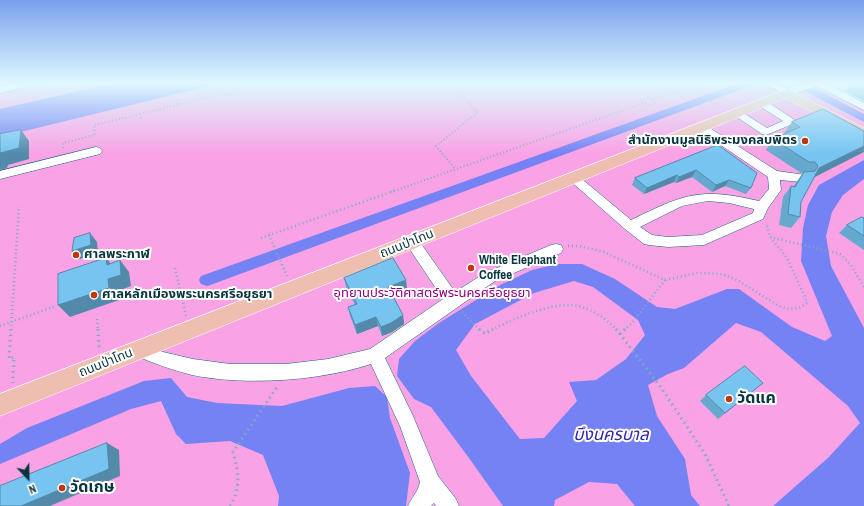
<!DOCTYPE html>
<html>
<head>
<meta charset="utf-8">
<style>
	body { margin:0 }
	#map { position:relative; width:864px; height:506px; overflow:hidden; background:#b8f0fe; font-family:"Archivo Narrow",sans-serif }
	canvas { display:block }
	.north { position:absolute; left:8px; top:458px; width:40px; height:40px; -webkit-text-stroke:3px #fff; paint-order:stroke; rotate:158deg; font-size:11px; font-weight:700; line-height:16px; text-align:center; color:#07343e }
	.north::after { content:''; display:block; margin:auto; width:14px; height:18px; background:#07343e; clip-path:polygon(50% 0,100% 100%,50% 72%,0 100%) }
</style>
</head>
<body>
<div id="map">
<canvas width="864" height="506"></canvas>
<div class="north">N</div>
</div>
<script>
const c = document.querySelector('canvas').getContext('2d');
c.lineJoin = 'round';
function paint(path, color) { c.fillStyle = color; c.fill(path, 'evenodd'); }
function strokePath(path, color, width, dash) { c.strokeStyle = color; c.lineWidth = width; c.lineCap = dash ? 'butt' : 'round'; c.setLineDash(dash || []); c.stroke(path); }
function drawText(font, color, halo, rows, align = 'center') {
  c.font = font + ' "Archivo Narrow","Noto Sans Thai",sans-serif'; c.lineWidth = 4; c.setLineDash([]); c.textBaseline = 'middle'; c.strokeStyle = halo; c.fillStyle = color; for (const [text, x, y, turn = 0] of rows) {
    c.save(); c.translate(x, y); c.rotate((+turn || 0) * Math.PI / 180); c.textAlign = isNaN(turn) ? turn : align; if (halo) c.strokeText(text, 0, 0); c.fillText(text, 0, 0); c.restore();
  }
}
paint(new Path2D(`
	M 0,83 L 813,83 L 864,110 L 864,506 L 0,506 Z`), '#faa2e6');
paint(new Path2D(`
	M 113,83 L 221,83 L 0,137 L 0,109 Z
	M 864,160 L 864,179 L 843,195 L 832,212 L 826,236 L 831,266 L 864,328 L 864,506 L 773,506 L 829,457 L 860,423 L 848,406 L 761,332 L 736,323 L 684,368 L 668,374 L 648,385 L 657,416 L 685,459 L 691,495 L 700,506 L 635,506 L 617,484 L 589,482 L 555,500 L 554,506 L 503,506 L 469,458 L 431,407 L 414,399 L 397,376 L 399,359 L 415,341 L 439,323 L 500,285 L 532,270 L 557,264 L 582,264 L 615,279 L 657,307 L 675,309 L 727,289 L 739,289 L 792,327 L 825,341 L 832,336 L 801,261 L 803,228 L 808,205 L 819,185 ZM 574,281 L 593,287 L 638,320 L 645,335 L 626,359 L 596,380 L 569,382 L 577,401 L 544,438 L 520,439 L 471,376 L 456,350 L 475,324 L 534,293 Z
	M 171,378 L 187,397 L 217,403 L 282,406 L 349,388 L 375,386 L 387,397 L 390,418 L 410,473 L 406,506 L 278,506 L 279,496 L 263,455 L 230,441 L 186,444 L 176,434 L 161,401 L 131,409 L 0,464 L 0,444 L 27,428 L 144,381 Z`), '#7582f3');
paint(new Path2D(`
	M 739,83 L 754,83 L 753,85 L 213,284 L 207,286 L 201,284 L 199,280 L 201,276 Z
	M 792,83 L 805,83 L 864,114 L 864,122 L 793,85 Z`), '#7582f3');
const minor = new Path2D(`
	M 18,83 L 36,83 L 34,85 L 0,93 L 0,87 Z
	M 764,83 L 776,83 L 788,89 C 824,76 832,86 864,103 L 864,110 L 816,86 L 787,96 Z
	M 762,100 L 766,101 L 796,121 L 795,123 L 766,135 L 762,134 L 731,113 L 736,110 L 740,111 L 767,128 L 783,121 L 758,105 L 757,103 Z
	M 701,124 L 705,125 L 777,171 L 806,175 L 808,178 L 806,181 L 802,182 L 780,180 L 781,190 L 768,208 L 763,219 L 704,245 L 668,247 L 649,245 L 644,244 L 625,229 L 567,178 L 569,175 L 577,175 L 631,220 C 684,194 700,187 759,201 L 769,189 L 768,177 L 697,129 L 696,127 L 697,125 ZM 708,201 L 729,203 L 754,209 L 753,213 L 702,235 L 668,237 L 652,235 L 640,227 L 682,206 Z
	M 96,147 L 100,148 L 102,151 L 100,154 L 0,179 L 0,171 Z
	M 412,237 L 417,238 L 455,292 L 485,273 L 551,245 L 556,244 L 561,245 L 563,249 L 561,253 L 495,281 L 385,358 L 413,416 L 438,476 L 456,499 L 459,506 L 436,506 L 434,503 L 431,506 L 408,506 C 412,497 418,492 420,482 L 400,426 L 371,364 C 320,381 245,386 192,375 C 172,370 153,363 134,355 L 132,350 L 134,345 L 140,343 L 163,352 L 193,359 L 230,364 L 286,364 L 328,359 L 370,349 L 443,299 L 405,242 L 407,238 Z`);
const major = new Path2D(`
	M 787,89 L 864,128 L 864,138 L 859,137 L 786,98 L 0,416 L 0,394 Z`);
strokePath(minor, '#15697a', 1);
strokePath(major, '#fff', 1);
strokePath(new Path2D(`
	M 171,83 L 179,105
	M 449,83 L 478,112 L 436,146 L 455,169
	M 681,83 L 720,107
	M 452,86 L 465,83
	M 233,88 L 236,93 L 226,96 L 223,91 Z
	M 235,91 L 265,83
	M 648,97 L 656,103 L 648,105 L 640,100 Z
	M 652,100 L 688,88
	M 141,118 L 140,114 L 225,93
	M 63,148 L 63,143 L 95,135 L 94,125 L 140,114
	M 391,192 L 644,103`), '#7aaeba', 2, [1, 2.5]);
strokePath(new Path2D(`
	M 269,235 L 287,276
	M 770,237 L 840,254 L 851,265 L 864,287
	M 261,238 L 394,191
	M 568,246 L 579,246 L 604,252 L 665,280 L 697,273 L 722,274 L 737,280 L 779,306 L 789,309 L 799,308 L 807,303 L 805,297 L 787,258 L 770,237 L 766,223
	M 175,268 L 186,316
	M 462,312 L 480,330
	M 97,319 L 98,330
	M 0,326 L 56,306
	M 11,330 L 19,206
	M 492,330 C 512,319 548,304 571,305 C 589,306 605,318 617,330
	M 624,330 L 632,323 L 665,280`), '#7aaeba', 2.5, [1, 3]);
strokePath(new Path2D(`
	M 11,329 L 9,359 L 14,357 L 13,383
	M 98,329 L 99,348
	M 479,329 L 485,334 L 493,329
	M 616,329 L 660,386 L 705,454 L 729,506
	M 620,334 L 625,329
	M 230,506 C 241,488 239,472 233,452 L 277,387`), '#7aaeba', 3, [1.5, 4]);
paint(minor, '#fff');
paint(major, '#eebeb0');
paint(new Path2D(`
	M 864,83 L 864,101 L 845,91 L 850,85 Z
	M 792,122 L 864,131 L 815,177 L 801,202 L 800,217 L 791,228 L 779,225 L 783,197 L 791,186 L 793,187 L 803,173 L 801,173 L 766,150 L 773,139 L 785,134 L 784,133 Z
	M 718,145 L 751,188 L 746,194 L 725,186 L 712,192 L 692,177 L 676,183 L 674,182 L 644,194 L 632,185 L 635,178 Z
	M 864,218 L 864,250 L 839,233 L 847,225 Z
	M 344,278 L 407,289 L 393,295 L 403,315 L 404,324 L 392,332 L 382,336 L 378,326 L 357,334 L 350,316 L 348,307 L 355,305 L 346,287 Z
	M 763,383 L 718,419 L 700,401 L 706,395 Z`), '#66a9cf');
paint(new Path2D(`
	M 21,130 L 29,141 L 29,159 L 8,165 L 7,168 L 0,170 L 0,153 Z
	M 864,146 L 864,152 L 811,179 L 819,168 Z
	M 696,170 L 692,177 L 676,183 L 679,177 Z
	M 677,175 L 674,182 L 644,194 L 647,188 Z
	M 729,180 L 725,186 L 712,192 L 716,185 Z
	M 90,233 L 97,242 L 98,253 L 80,259 L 72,251 Z
	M 106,258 L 116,270 L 120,260 L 129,272 L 131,286 L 118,291 L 119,300 L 70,317 L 58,305 Z
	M 406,280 L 407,289 L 389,297 L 388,287 Z
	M 403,315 L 404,324 L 392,332 L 382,336 L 381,327 Z
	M 376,317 L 378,326 L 357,334 L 355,325 Z
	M 107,443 L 119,450 L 120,476 L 50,506 L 21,506 Z`), '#5389a9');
const building = new Path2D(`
	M 854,83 L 864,83 L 864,92 L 850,85 Z
	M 823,109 L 864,131 L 864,146 L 819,168 L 801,202 L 800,217 L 788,214 L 791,186 L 795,187 L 804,172 L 815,171 L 818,166 L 815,162 L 809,162 L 773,139 L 800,127 L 792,122 Z
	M 21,130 L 19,148 L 0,153 L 0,134 Z
	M 718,145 L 757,173 L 751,188 L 729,180 L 716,185 L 696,170 L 679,177 L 677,175 L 647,188 L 635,178 Z
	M 862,217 L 864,218 L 864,236 L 847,225 Z
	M 90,233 L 91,245 L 72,251 L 74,238 Z
	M 106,258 L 107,265 L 120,260 L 121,275 L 108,279 L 109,288 L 58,305 L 58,274 Z
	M 393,258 L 406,280 L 388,287 L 403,315 L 391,323 L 381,327 L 376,317 L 355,325 L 348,307 L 357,304 L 344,278 Z
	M 745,366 L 763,383 L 725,413 L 706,395 Z
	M 107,443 L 109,469 L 21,506 L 0,506 L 0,486 Z`);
paint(building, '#77c4f1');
strokePath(building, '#5389a9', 1);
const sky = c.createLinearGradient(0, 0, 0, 154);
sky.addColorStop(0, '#7aa0ec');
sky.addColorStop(0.54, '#dff8ff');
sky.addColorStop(1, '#dff8ff00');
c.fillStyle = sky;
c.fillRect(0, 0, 864, 154);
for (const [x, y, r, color] of [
	[805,141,4,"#c0370b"],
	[76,255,4,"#c0370b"],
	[471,268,4,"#c0370b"],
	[94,295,4,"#c0370b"],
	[729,399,4,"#c0370b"],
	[62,488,4,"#c0370b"]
]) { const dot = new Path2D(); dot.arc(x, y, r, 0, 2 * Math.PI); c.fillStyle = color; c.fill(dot); strokePath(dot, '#fff', 1.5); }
drawText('bold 13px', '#07343e', '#fff', [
	["สำนักงานมูลนิธิพระมงคลบพิตร",797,141,"right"],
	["ศาลพระกาฬ",84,255],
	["White Elephant",479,261],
	["Coffee",479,276],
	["ศาลหลักเมืองพระนครศรีอยุธยา",102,295]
], 'left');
drawText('13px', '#07343e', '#fff', [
	["ถนนป่าโทน",407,244,-22],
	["ถนนป่าโทน",106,363,-22]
]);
drawText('13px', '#8d007b', '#fff', [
	["อุทยานประวัติศาสตร์พระนครศรีอยุธยา",432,294]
]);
drawText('bold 16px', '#07343e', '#fff', [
	["วัดแค",737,399],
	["วัดเกษ",70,488]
], 'left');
drawText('italic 17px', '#3125a8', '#fff', [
	["บึงนครบาล",611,435]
]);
</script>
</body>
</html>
